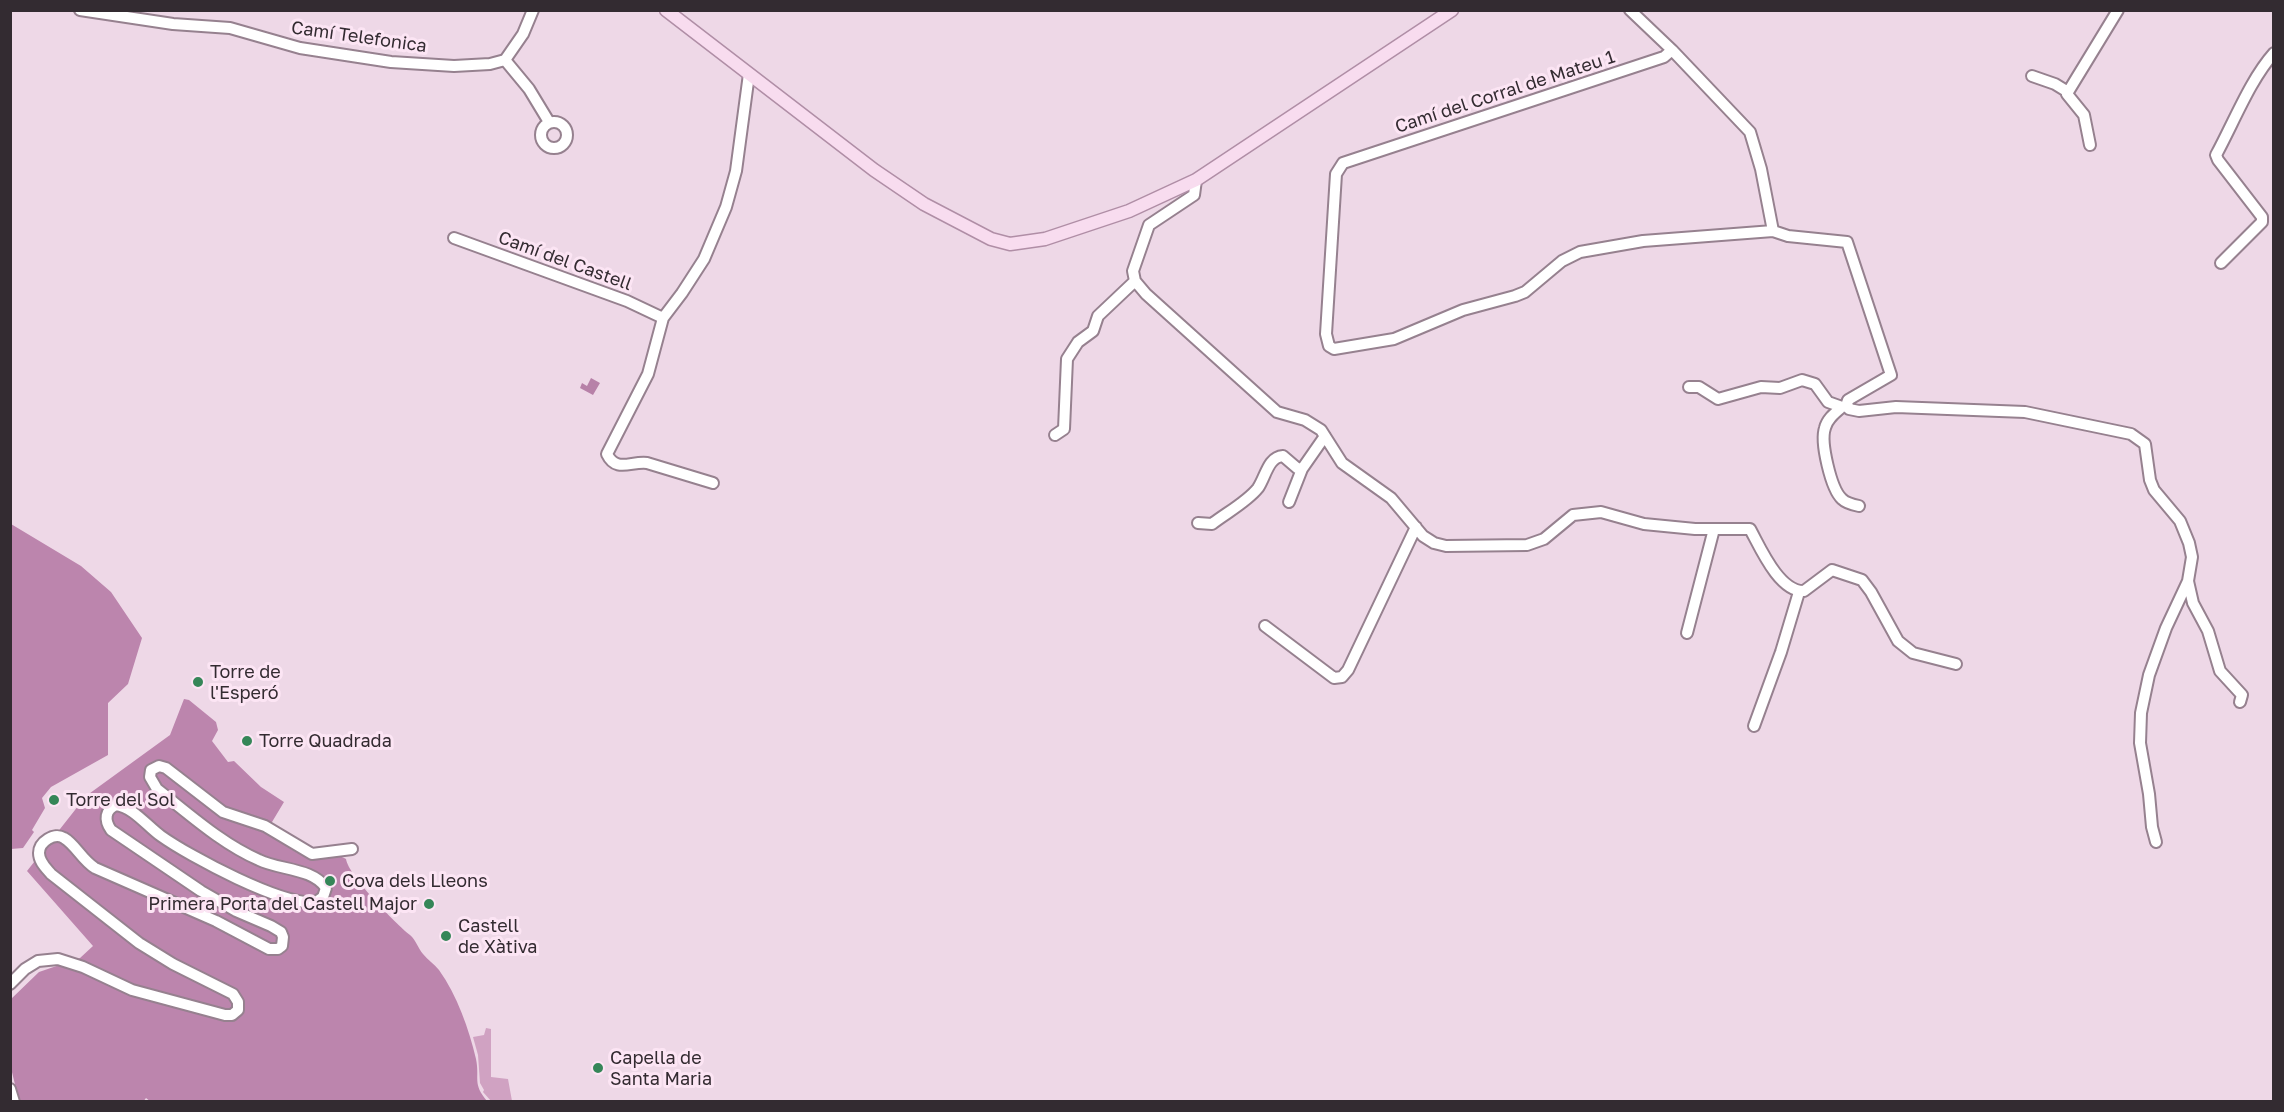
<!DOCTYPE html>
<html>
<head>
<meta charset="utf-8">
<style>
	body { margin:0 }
	#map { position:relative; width:2284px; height:1112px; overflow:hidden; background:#eed8e7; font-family:"Golos Text",sans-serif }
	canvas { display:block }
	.frame { position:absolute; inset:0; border:12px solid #332b31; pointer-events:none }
</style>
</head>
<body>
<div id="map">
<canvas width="2284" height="1112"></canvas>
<div class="frame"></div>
</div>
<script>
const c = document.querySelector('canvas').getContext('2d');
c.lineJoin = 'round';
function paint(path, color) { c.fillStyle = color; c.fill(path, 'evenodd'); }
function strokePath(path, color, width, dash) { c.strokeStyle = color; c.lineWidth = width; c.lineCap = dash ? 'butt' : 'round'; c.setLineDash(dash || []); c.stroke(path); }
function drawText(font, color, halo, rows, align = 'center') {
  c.font = font + ' "Golos Text",sans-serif'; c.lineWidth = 6; c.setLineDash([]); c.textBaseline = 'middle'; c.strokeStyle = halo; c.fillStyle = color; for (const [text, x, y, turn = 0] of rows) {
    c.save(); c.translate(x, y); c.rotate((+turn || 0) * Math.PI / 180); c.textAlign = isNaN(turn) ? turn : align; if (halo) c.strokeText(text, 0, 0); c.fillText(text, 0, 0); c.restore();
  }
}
paint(new Path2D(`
	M 486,1028 L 491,1029 L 491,1077 L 508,1079 L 512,1101 L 491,1101 L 483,1092 L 484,1090 L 480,1083 L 478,1055 L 473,1037 L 484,1035 Z`), '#d0a2c2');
paint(new Path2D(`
	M 11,524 L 81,566 L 111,592 L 142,638 L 128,684 L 108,703 L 108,755 L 51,787 L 42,798 L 45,808 L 32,830 L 34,832 L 23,848 L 11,849 Z
	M 184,699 L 189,700 L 216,722 L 218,730 L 212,741 L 228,762 L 234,761 L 261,787 L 284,802 L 266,832 C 280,841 296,855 313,859 C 325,861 335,852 346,859 C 348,875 396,924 410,935 C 416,940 418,948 423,954 C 428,960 434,964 439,970 C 457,995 469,1029 476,1059 C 480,1079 472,1083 487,1101 L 151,1102 L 146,1098 L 143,1102 L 19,1101 L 11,1068 L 10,1000 L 39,972 L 80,958 L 93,946 L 27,871 L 86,796 L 170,735 Z`), '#bc85ad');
paint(new Path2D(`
	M 591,378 L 600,383 L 593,395 L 580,388 L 582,383 L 587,386 Z`), '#b781a8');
const minor = new Path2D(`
	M 80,10 L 173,24 L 230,28 L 300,48 L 391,62 L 454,66 L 490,64 L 505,60 L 523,34 L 533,10
	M 1630,10 L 1672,50 L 1750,132 L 1761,169 L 1773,231
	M 1672,50 L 1664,57 L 1343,163 L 1336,174 L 1326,334 L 1329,346 L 1334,349 L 1394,339 L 1463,310 L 1515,296 L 1525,292 L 1562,261 L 1580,252 L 1643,241 L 1773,231 L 1788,236 L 1847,242 L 1891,375 L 1848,400 L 1847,403 L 1849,409 L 1859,411 L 1896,407 L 2025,412 L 2131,434 L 2145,444 L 2150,480 L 2154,490 L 2180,521 L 2189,543 L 2192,557 L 2188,581 L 2166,628 L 2149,675 L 2141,713 L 2140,743 L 2149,794 L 2152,827 L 2156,842
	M 505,60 L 529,89 L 549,122
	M 2032,76 L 2055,84 L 2068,92 L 2118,10
	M 2068,92 L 2067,94 L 2084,115 L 2090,145
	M541 135a13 13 0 1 1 26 0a13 13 0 1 1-26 0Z
	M 1196,180 L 1194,195 L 1149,225 L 1133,271 L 1135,281 L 1146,294 L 1277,412 L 1305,420 L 1321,430 L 1342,463 L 1391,498 L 1423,536 L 1434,543 L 1446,546 L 1527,545 L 1544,539 L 1573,515 L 1601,512 L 1644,524 L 1695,529 L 1750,529 C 1760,547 1779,592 1804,591 L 1832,570 L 1862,580 L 1871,592 L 1898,641 L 1913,653 L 1956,664
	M 454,238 L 627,301 L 663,318
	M 2221,263 L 2262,222 L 2262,217 L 2218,160 L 2216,155 C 2234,122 2250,80 2274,53
	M 1689,387 L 1699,387 L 1718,399 L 1761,387 L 1780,388 L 1802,380 L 1815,384 L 1828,402 L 1842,407 L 1847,406
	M 1842,407 C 1835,413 1827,419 1825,428 C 1820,442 1831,489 1842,499 C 1846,503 1854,505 1859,506
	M 1055,435 L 1064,429 L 1067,359 L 1078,342 L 1093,331 L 1098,316 L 1135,281
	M 713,483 L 647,463 C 631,461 616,473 607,454 L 648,374 L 663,318 L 682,293 L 704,259 L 726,207 L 736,171 L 749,74
	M 1289,502 L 1302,469 L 1325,436
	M 1198,523 L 1212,524 C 1226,513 1247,502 1258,488 C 1266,476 1268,457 1283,456 L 1297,468 L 1302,469
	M 2188,581 L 2193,603 L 2208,631 L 2220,671 L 2242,695 L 2240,702
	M 1265,626 L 1334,678 L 1342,677 L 1348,670 L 1416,527
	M 1687,633 L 1714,529
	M 1754,726 L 1781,652 L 1799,592
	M 10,984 L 25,969 L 38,961 L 58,959 L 83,967 L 132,990 L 225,1015 L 232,1015 L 238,1010 L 238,1002 L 233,994 L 173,964 L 139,943 L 51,874 C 46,868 39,862 39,853 C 39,842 54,832 64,838 C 75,844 82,860 95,868 L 216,921 L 269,949 L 278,949 L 282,946 L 283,937 L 281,932 L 271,926 L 236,911 L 201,891 L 111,830 C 104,820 105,810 116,805 C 133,807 147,826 161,836 C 189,856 284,907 316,902 L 323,897 L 326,888 C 313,868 279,870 259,860 C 222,844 189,814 157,789 L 150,777 L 151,770 L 159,766 L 166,768 L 223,812 L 265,826 L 312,854 L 352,849
	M 10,1089 L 14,1102`);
const major = new Path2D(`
	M 666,10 L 874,170 L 924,204 L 991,239 L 1010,244 L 1045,239 L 1129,211 L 1196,180 L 1452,10`);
strokePath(minor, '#96818f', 14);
strokePath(major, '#b08ea6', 15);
strokePath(minor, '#fff', 10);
strokePath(major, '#f8dcef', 12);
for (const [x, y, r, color] of [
	[198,682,6,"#358658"],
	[247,741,6,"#358658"],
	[54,800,6,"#358658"],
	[330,881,6,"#358658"],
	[429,904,6,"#358658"],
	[446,936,6,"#358658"],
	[598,1068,6,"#358658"]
]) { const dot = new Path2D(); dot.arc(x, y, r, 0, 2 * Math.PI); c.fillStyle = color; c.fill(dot); strokePath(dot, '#fce5f4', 2); }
drawText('18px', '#332b31', '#fce5f4', [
	["Camí Telefonica",359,37,8],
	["Camí del Corral de Mateu 1",1505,92,-18],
	["Camí del Castell",565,261,20]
]);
drawText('18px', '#332b31', '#fce5f4', [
	["Torre de",210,672],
	["l'Esperó",210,693],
	["Torre Quadrada",259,741],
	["Torre del Sol",66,800],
	["Cova dels Lleons",342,881],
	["Primera Porta del Castell Major",417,904,"right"],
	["Castell",458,926],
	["de Xàtiva",458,947],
	["Capella de",610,1058],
	["Santa Maria",610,1079]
], 'left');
</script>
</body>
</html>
